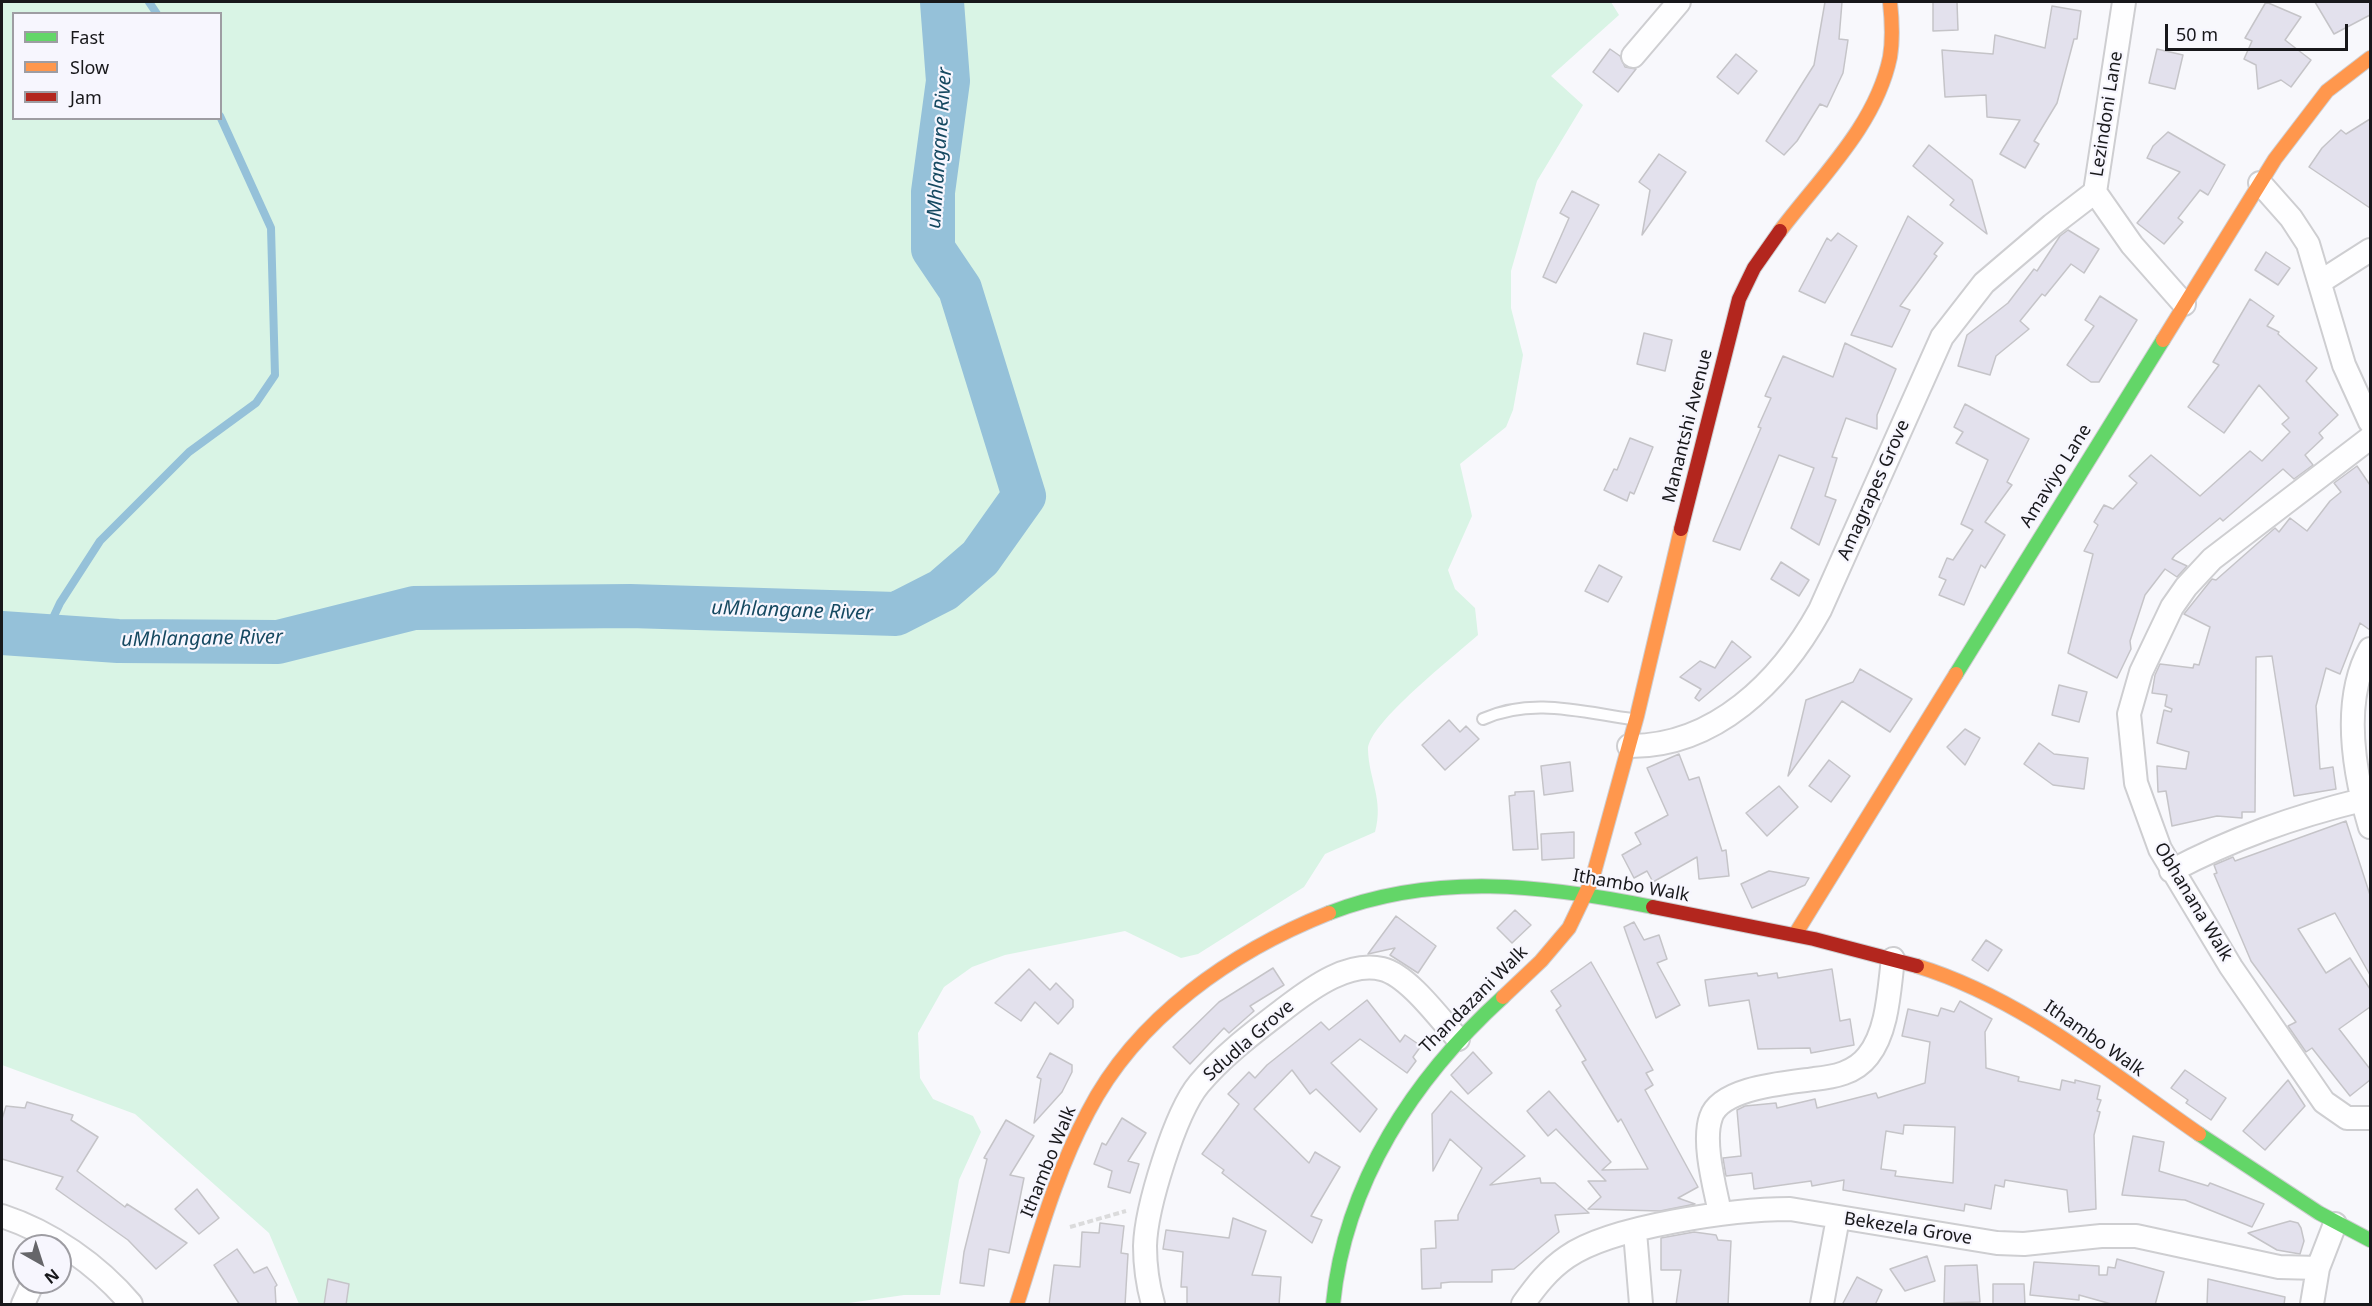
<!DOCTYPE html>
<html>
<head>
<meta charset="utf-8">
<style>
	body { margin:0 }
	#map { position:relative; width:2372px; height:1306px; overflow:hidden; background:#f8f8fc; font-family:"Noto Sans",sans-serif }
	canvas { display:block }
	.frame { position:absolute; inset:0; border:3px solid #18181b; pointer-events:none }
	.legend { position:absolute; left:12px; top:12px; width:210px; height:108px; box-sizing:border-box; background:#f7f6fe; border:2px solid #9e9da3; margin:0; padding:8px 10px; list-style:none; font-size:18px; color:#18181b }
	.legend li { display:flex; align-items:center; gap:12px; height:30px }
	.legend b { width:30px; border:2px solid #9e9da3 }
	.north { position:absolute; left:12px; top:1234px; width:60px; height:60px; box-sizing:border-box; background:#f7f6fe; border:2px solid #9e9da3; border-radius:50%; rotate:141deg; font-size:16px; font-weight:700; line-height:24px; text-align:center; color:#18181b }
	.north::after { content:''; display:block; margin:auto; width:21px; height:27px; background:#66666a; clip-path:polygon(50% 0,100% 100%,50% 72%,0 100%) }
	.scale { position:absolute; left:2165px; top:24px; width:183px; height:27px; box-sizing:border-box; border:3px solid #18181b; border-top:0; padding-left:8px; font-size:18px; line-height:21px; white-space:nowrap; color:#18181b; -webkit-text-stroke:4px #f7f6fe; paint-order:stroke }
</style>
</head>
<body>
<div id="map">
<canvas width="2372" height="1306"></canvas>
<div class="frame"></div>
<ul class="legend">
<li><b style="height:8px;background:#63d668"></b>Fast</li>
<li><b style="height:8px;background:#ff974d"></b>Slow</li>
<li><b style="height:8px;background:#b3261e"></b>Jam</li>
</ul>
<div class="north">N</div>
<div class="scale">50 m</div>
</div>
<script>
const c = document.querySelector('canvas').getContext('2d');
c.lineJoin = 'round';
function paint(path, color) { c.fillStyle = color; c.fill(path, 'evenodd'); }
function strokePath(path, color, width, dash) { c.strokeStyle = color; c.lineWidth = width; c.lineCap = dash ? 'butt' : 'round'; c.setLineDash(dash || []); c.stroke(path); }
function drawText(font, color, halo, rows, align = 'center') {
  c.font = font + ' "Noto Sans",sans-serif'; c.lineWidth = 4.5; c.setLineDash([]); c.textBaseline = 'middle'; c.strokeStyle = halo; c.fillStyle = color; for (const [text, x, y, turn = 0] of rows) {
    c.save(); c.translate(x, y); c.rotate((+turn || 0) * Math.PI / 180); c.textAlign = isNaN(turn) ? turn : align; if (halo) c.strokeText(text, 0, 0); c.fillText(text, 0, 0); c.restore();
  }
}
paint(new Path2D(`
	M 2,2 L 1611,2 L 1619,15 L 1551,76 L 1583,105 L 1537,181 L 1511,271 L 1511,308 L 1523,355 L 1513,410 L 1506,427 L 1460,464 L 1472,516 L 1448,570 L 1455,589 L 1475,608 L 1478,635 C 1456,655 1367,724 1368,750 C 1369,780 1384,800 1375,832 L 1325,854 L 1304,887 L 1198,954 L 1181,958 L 1125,931 L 1005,955 L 972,967 L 944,987 L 918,1033 L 920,1078 L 933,1099 L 973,1116 L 981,1132 L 959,1180 L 940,1295 L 904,1295 L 842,1304 L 299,1304 L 269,1233 L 135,1114 L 2,1065 ZM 14,14 L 220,14 L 220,118 L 14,118 Z`), '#d9f4e5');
strokePath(new Path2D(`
	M 149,2 L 157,14
	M 16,634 L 46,633 L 60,603 L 100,541 L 189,452 L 256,403 L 275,375 L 271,228 L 220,116`), '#95c1d9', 8);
strokePath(new Path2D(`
	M 2,633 L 118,641 L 278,642 L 414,608 L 630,606 L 896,614 L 943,590 L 980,558 L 1024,496 L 960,289 L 933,249 L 933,192 L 948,81 L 942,2`), '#95c1d9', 44);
const building = new Path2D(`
	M 1825,2 L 1842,2 L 1839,39 L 1848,40 L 1843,73 L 1827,107 L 1820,104 L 1797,141 L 1784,155 L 1766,141 L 1814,65 Z
	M 1933,2 L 1957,2 L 1958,30 L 1933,31 Z
	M 2266,2 L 2301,17 L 2285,40 L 2311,60 L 2291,87 L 2281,80 L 2258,89 L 2256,65 L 2244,59 L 2252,41 L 2245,38 Z
	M 2315,2 L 2370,2 L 2370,15 L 2334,34 Z
	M 2052,6 L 2081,11 L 2077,39 L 2074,39 L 2057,103 L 2034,141 L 2039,144 L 2025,168 L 2000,154 L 2020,120 L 1987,117 L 1986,95 L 1945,97 L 1942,50 L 1993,54 L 1995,35 L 2045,48 Z
	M 1610,49 L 1620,56 L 1625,67 L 1636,69 L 1618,92 L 1593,72 Z
	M 2157,49 L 2183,55 L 2175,89 L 2149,83 Z
	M 1736,54 L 1757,71 L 1738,94 L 1717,77 Z
	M 2370,119 L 2370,208 L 2309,167 L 2322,148 L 2341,130 L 2346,134 Z
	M 2168,132 L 2225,165 L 2208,195 L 2200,190 L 2178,218 L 2183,222 L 2164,244 L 2137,223 L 2180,172 L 2147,158 L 2153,146 Z
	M 1929,145 L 1972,180 L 1987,234 L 1950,205 L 1954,200 L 1913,166 Z
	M 1659,154 L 1686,172 L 1642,235 L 1650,190 L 1639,182 Z
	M 1572,191 L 1599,205 L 1556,283 L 1543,277 L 1569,218 L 1560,213 Z
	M 1908,216 L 1943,243 L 1934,254 L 1937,256 L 1900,306 L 1910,310 L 1892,347 L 1851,335 Z
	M 2068,230 L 2099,249 L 2084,273 L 2071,264 L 2045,296 L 2042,294 L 2020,321 L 2029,329 L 1996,356 L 1990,375 L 1958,366 L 1967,335 L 2008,303 L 2034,269 L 2037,271 L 2060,236 Z
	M 1838,233 L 1857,246 L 1825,303 L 1799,291 L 1827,238 L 1831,241 Z
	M 2266,252 L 2290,268 L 2278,285 L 2255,270 Z
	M 2100,296 L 2137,320 L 2099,382 L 2091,382 L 2067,365 L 2094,326 L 2085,320 Z
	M 2250,299 L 2274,316 L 2267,326 L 2279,332 L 2278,334 L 2317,368 L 2306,381 L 2338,415 L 2319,433 L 2323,438 L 2305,455 L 2313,465 L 2294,479 L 2283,469 L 2223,521 L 2220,518 L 2175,555 L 2172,559 L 2187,566 L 2177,577 L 2165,569 L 2145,595 L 2130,641 L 2131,649 L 2117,678 L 2068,653 L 2093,554 L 2084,551 L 2098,525 L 2094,522 L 2104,505 L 2113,509 L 2137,483 L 2129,476 L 2151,455 L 2200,496 L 2250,451 L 2262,461 L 2290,432 L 2282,424 L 2289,418 L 2259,385 L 2224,433 L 2188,407 L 2219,365 L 2213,362 Z
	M 1644,333 L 1672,340 L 1665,371 L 1637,364 Z
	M 1845,343 L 1896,369 L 1877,415 L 1877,429 L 1846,418 L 1832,457 L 1837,458 L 1825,496 L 1836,500 L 1819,545 L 1791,528 L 1814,468 L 1779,455 L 1740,550 L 1713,541 L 1761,428 L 1758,427 L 1771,398 L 1765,396 L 1783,356 L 1833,377 Z
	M 1965,404 L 2029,439 L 2007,482 L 2012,485 L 1985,522 L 2005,535 L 1985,568 L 1981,565 L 1964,605 L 1939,595 L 1946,580 L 1939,577 L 1947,558 L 1953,560 L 1973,530 L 1961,524 L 1988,460 L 1956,443 L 1963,432 L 1954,427 Z
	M 1630,438 L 1653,447 L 1634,494 L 1630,492 L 1627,501 L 1604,490 L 1614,469 L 1617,470 Z
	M 2357,466 L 2370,485 L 2370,630 L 2360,623 L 2340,674 L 2326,668 L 2316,706 L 2320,769 L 2333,767 L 2336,789 L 2294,796 L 2272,656 L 2256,657 L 2255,812 L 2242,812 L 2242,818 L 2217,816 L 2172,826 L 2166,791 L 2158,792 L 2157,766 L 2186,769 L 2189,752 L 2157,743 L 2164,710 L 2171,712 L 2172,709 L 2165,706 L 2167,695 L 2152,693 L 2155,675 L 2160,664 L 2193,668 L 2194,664 L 2199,665 L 2210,627 L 2184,614 L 2212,579 L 2216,580 L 2275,528 L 2279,532 L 2290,518 L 2307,531 L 2330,501 L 2341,492 L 2334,483 Z
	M 1781,562 L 1809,580 L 1799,596 L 1771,579 Z
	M 1599,565 L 1622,577 L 1608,602 L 1585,591 Z
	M 1732,641 L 1751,657 L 1699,701 L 1695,698 L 1701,689 L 1680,677 L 1700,661 L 1715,668 Z
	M 1860,669 L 1912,699 L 1890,732 L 1842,701 L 1788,776 L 1806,700 L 1853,682 Z
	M 2059,685 L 2087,692 L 2079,722 L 2052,715 Z
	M 1449,720 L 1460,732 L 1466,726 L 1479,739 L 1445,770 L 1422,745 Z
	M 1965,729 L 1980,738 L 1965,765 L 1947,747 Z
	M 2039,743 L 2054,754 L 2088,758 L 2084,789 L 2053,785 L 2024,764 Z
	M 1679,754 L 1689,780 L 1699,777 L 1722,851 L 1726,850 L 1729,876 L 1699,879 L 1697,857 L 1653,882 L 1647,871 L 1634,878 L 1622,855 L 1641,844 L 1635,833 L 1668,815 L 1647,768 Z
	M 1829,760 L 1850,776 L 1831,802 L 1809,786 Z
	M 1570,762 L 1573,791 L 1544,795 L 1541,766 Z
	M 1779,786 L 1798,807 L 1767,836 L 1746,813 Z
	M 1534,791 L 1538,849 L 1513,850 L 1509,796 L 1515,795 L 1515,792 Z
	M 2346,821 L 2370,895 L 2370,975 L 2335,913 L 2298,929 L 2326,973 L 2350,958 L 2370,989 L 2370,1007 L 2339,1029 L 2370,1069 L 2370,1080 L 2350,1096 L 2312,1048 L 2306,1052 L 2288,1026 L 2296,1022 L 2251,961 L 2214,874 L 2217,873 L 2214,865 L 2233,857 L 2235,861 Z
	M 1574,832 L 1574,858 L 1542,860 L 1541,834 Z
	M 1769,871 L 1809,878 L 1805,885 L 1752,908 L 1741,884 Z
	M 1515,910 L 1531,925 L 1512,943 L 1497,928 Z
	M 1396,916 L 1436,946 L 1418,973 L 1390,955 L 1395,948 L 1368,954 Z
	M 1634,922 L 1644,940 L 1659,935 L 1667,959 L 1657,963 L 1680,1005 L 1656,1018 L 1624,927 Z
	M 1986,940 L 2002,950 L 1988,971 L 1972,960 Z
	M 1591,962 L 1653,1070 L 1646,1073 L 1653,1085 L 1645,1090 L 1698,1187 L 1678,1198 L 1695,1204 L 1660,1211 L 1588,1209 L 1601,1197 L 1588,1181 L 1606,1181 L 1556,1129 L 1548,1136 L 1527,1111 L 1549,1091 L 1611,1162 L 1602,1170 L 1648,1169 L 1621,1119 L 1618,1122 L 1582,1062 L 1586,1060 L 1556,1010 L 1561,1006 L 1551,991 Z
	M 1273,968 L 1284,985 L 1250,1006 L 1254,1011 L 1229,1033 L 1224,1028 L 1190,1064 L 1173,1047 L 1219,1002 Z
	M 1029,969 L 1050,990 L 1056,983 L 1073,1000 L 1073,1007 L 1058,1024 L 1035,1002 L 1021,1021 L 995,1003 Z
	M 1832,969 L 1840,1021 L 1850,1019 L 1854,1045 L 1811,1053 L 1810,1048 L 1758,1049 L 1749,1000 L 1709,1006 L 1705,980 L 1757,973 L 1758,976 L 1777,973 L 1778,978 Z
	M 1367,1000 L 1400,1042 L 1405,1035 L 1421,1046 L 1413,1057 L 1416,1061 L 1407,1073 L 1360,1039 L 1331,1063 L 1377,1109 L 1360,1132 L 1316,1089 L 1310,1094 L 1292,1070 L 1254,1109 L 1309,1163 L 1315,1152 L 1340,1167 L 1311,1216 L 1322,1220 L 1312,1243 L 1222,1173 L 1224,1170 L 1202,1154 L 1239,1104 L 1228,1094 L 1249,1072 L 1255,1078 L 1267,1065 L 1321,1022 L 1329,1030 Z
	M 1960,1001 L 1992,1019 L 1985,1032 L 1986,1068 L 2019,1077 L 2018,1081 L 2060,1090 L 2062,1080 L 2075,1083 L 2075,1080 L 2100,1086 L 2097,1099 L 2101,1100 L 2097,1111 L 2100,1112 L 2094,1135 L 2096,1209 L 2069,1212 L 2067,1190 L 2005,1180 L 2004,1187 L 1995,1185 L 1991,1209 L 1965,1204 L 1964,1211 L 1843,1190 L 1844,1180 L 1812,1186 L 1811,1181 L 1754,1189 L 1752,1173 L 1726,1176 L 1723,1158 L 1741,1156 L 1737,1110 L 1745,1106 L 1776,1103 L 1777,1108 L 1815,1099 L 1817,1108 L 1876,1093 L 1878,1098 L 1925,1083 L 1930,1042 L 1902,1036 L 1908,1009 L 1938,1016 L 1941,1008 L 1954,1012 ZM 1904,1125 L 1955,1127 L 1953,1183 L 1895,1176 L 1896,1171 L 1881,1169 L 1886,1131 L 1903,1134 Z
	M 1473,1052 L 1492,1073 L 1468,1094 L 1451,1075 Z
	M 1050,1053 L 1072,1065 L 1072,1072 L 1062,1092 L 1034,1123 L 1041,1079 L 1037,1077 Z
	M 2185,1070 L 2226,1098 L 2211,1120 L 2186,1103 L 2188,1100 L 2171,1088 Z
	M 2288,1080 L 2305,1106 L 2265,1150 L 2243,1131 Z
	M 1451,1091 L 1525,1156 L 1490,1185 L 1540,1178 L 1541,1183 L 1555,1183 L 1589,1213 L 1555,1215 L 1559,1232 L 1514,1269 L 1492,1270 L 1492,1282 L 1451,1282 L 1441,1283 L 1441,1288 L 1422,1289 L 1421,1249 L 1436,1248 L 1435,1221 L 1458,1220 L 1458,1215 L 1482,1168 L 1450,1139 L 1433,1171 L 1432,1114 Z
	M 27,1102 L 73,1115 L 71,1120 L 98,1137 L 77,1171 L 125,1207 L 127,1204 L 187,1243 L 156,1269 L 128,1240 L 56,1189 L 63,1177 L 2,1159 L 2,1119 L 6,1106 L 25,1108 Z
	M 1122,1118 L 1146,1133 L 1128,1161 L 1139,1164 L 1130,1193 L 1108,1187 L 1112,1171 L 1094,1164 L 1102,1143 L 1106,1145 Z
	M 1006,1120 L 1034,1136 L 1010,1175 L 1024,1178 L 1009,1253 L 989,1249 L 984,1286 L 960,1283 L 964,1252 L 987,1159 L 984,1158 Z
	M 2133,1136 L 2164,1142 L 2159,1171 L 2208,1186 L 2210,1183 L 2264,1204 L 2252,1227 L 2185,1200 L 2122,1195 Z
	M 197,1189 L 219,1218 L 199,1234 L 175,1209 Z
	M 1233,1218 L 1266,1231 L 1252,1275 L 1281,1277 L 1279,1305 L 1187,1305 L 1187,1287 L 1181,1287 L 1183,1252 L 1163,1249 L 1166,1230 L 1229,1238 Z
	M 2290,1221 L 2298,1223 L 2301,1228 L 2304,1241 L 2300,1254 L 2277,1250 L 2248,1233 Z
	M 1100,1223 L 1124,1226 L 1121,1253 L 1128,1254 L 1125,1305 L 1049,1305 L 1054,1265 L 1080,1267 L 1082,1232 L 1099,1233 Z
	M 1694,1232 L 1716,1235 L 1718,1240 L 1731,1241 L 1728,1305 L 1676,1305 L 1681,1270 L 1661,1270 L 1661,1238 Z
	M 237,1249 L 254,1273 L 267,1267 L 277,1285 L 275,1287 L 276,1305 L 240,1305 L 214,1265 Z
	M 1927,1256 L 1935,1281 L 1905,1291 L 1890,1269 Z
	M 2117,1259 L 2164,1272 L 2155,1305 L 2115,1305 L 2079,1295 L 2079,1300 L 2030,1295 L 2034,1262 L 2099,1266 L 2099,1275 L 2107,1275 L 2108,1267 L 2115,1268 Z
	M 1977,1265 L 1980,1302 L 1944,1303 L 1945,1266 Z
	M 1857,1277 L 1882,1290 L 1875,1305 L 1842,1305 Z
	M 328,1279 L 349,1284 L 346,1305 L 324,1305 Z
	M 2208,1279 L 2285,1297 L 2284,1305 L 2207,1305 Z
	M 1993,1284 L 2024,1284 L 2025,1305 L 1993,1305 Z`);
paint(building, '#e3e1ed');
strokePath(building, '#c5c4c8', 1.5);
const lane = new Path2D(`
	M 1483,719 C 1532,697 1581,712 1632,719`);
const street = new Path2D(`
	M 2124,2 L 2095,192 L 2132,245 L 2184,304
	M 1633,56 L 1679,2
	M 2260,183 L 2291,218 L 2308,244 L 2344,365 L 2370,422
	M 2320,282 L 2370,250
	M 2370,438 L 2212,559 L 2186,587 L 2172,607 L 2141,672 L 2129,714 L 2136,783 L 2160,849 L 2231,967 L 2324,1102 L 2347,1118 L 2370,1118
	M 2370,649 C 2341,701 2354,773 2370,827
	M 1629,746 C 1715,747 1781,681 1820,610 L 1942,337 L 1984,283 L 2052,225 L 2095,192
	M 2171,871 C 2234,838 2293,817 2362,800
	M 1720,1213 C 1715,1188 1702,1142 1711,1117 C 1721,1087 1788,1083 1814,1079 C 1834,1077 1855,1073 1868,1056 C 1888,1031 1889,990 1893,959
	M 2,1216 C 51,1232 98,1265 131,1304
	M 1635,1232 L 1641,1304
	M 23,1304 L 33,1282
	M 1153,1304 C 1148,1286 1145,1266 1145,1246 C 1146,1208 1175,1113 1199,1084 C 1224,1054 1257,1030 1288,1006 C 1313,987 1349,961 1382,969 C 1408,975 1440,1019 1458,1039
	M 1523,1304 C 1536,1286 1548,1270 1567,1257 C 1611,1226 1735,1209 1790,1209 L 1997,1243 L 2024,1244 L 2101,1236 L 2136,1236 L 2279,1267 L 2318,1268
	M 1822,1304 L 1838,1218
	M 2312,1304 L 2318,1268 L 2335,1224`);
const fast = new Path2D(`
	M 1956,674 L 2163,340
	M 1329,913 C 1436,872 1544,885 1653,907
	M 2199,1134 L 2319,1213 L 2370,1240
	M 1333,1304 C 1345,1182 1414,1078 1503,997`);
const slow = new Path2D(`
	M 1780,231 C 1820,178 1876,125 1890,57 C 1893,39 1892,20 1890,2
	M 2163,340 L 2275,159 L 2327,91 L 2370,58
	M 1796,933 L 1956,674
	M 1917,966 C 2024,999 2109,1072 2199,1134
	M 1503,997 L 1541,961 L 1569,928 L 1592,880 L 1637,716 L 1681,529
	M 1017,1304 C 1038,1239 1056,1172 1088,1112 C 1137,1017 1233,951 1329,913`);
const jam = new Path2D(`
	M 1681,529 L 1739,299 L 1754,268 L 1780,231
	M 1653,907 L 1814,939 L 1917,966`);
strokePath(lane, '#ceced1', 14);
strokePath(street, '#ceced1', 26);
strokePath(fast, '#ceced1', 16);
strokePath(slow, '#ceced1', 16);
strokePath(jam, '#ceced1', 16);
strokePath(new Path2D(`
	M 1070,1227 L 1126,1211`), '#dbdbdc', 4, [6, 3]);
strokePath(lane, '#fefeff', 10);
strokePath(street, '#fefeff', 22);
strokePath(fast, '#63d668', 14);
strokePath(slow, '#ff974d', 14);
strokePath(jam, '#b3261e', 14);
drawText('18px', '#18181b', '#f7f6fe', [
	["Lezindoni Lane",2107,114,-81],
	["Manantshi Avenue",1688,426,-76],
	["Amaviyo Lane",2056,476,-58],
	["Amagrapes Grove",1874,490,-66],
	["Ithambo Walk",1631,886,10],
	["Obhanana Walk",2193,902,59],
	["Thandazani Walk",1474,1000,-45],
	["Ithambo Walk",2094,1039,35],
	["Sdudla Grove",1249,1041,-41],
	["Ithambo Walk",1049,1162,-68],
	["Bekezela Grove",1908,1229,9]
]);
drawText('italic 20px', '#164961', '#f7f6fe', [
	["uMhlangane River",940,148,-86],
	["uMhlangane River",792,611,2],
	["uMhlangane River",202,639,-1]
]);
</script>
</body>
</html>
